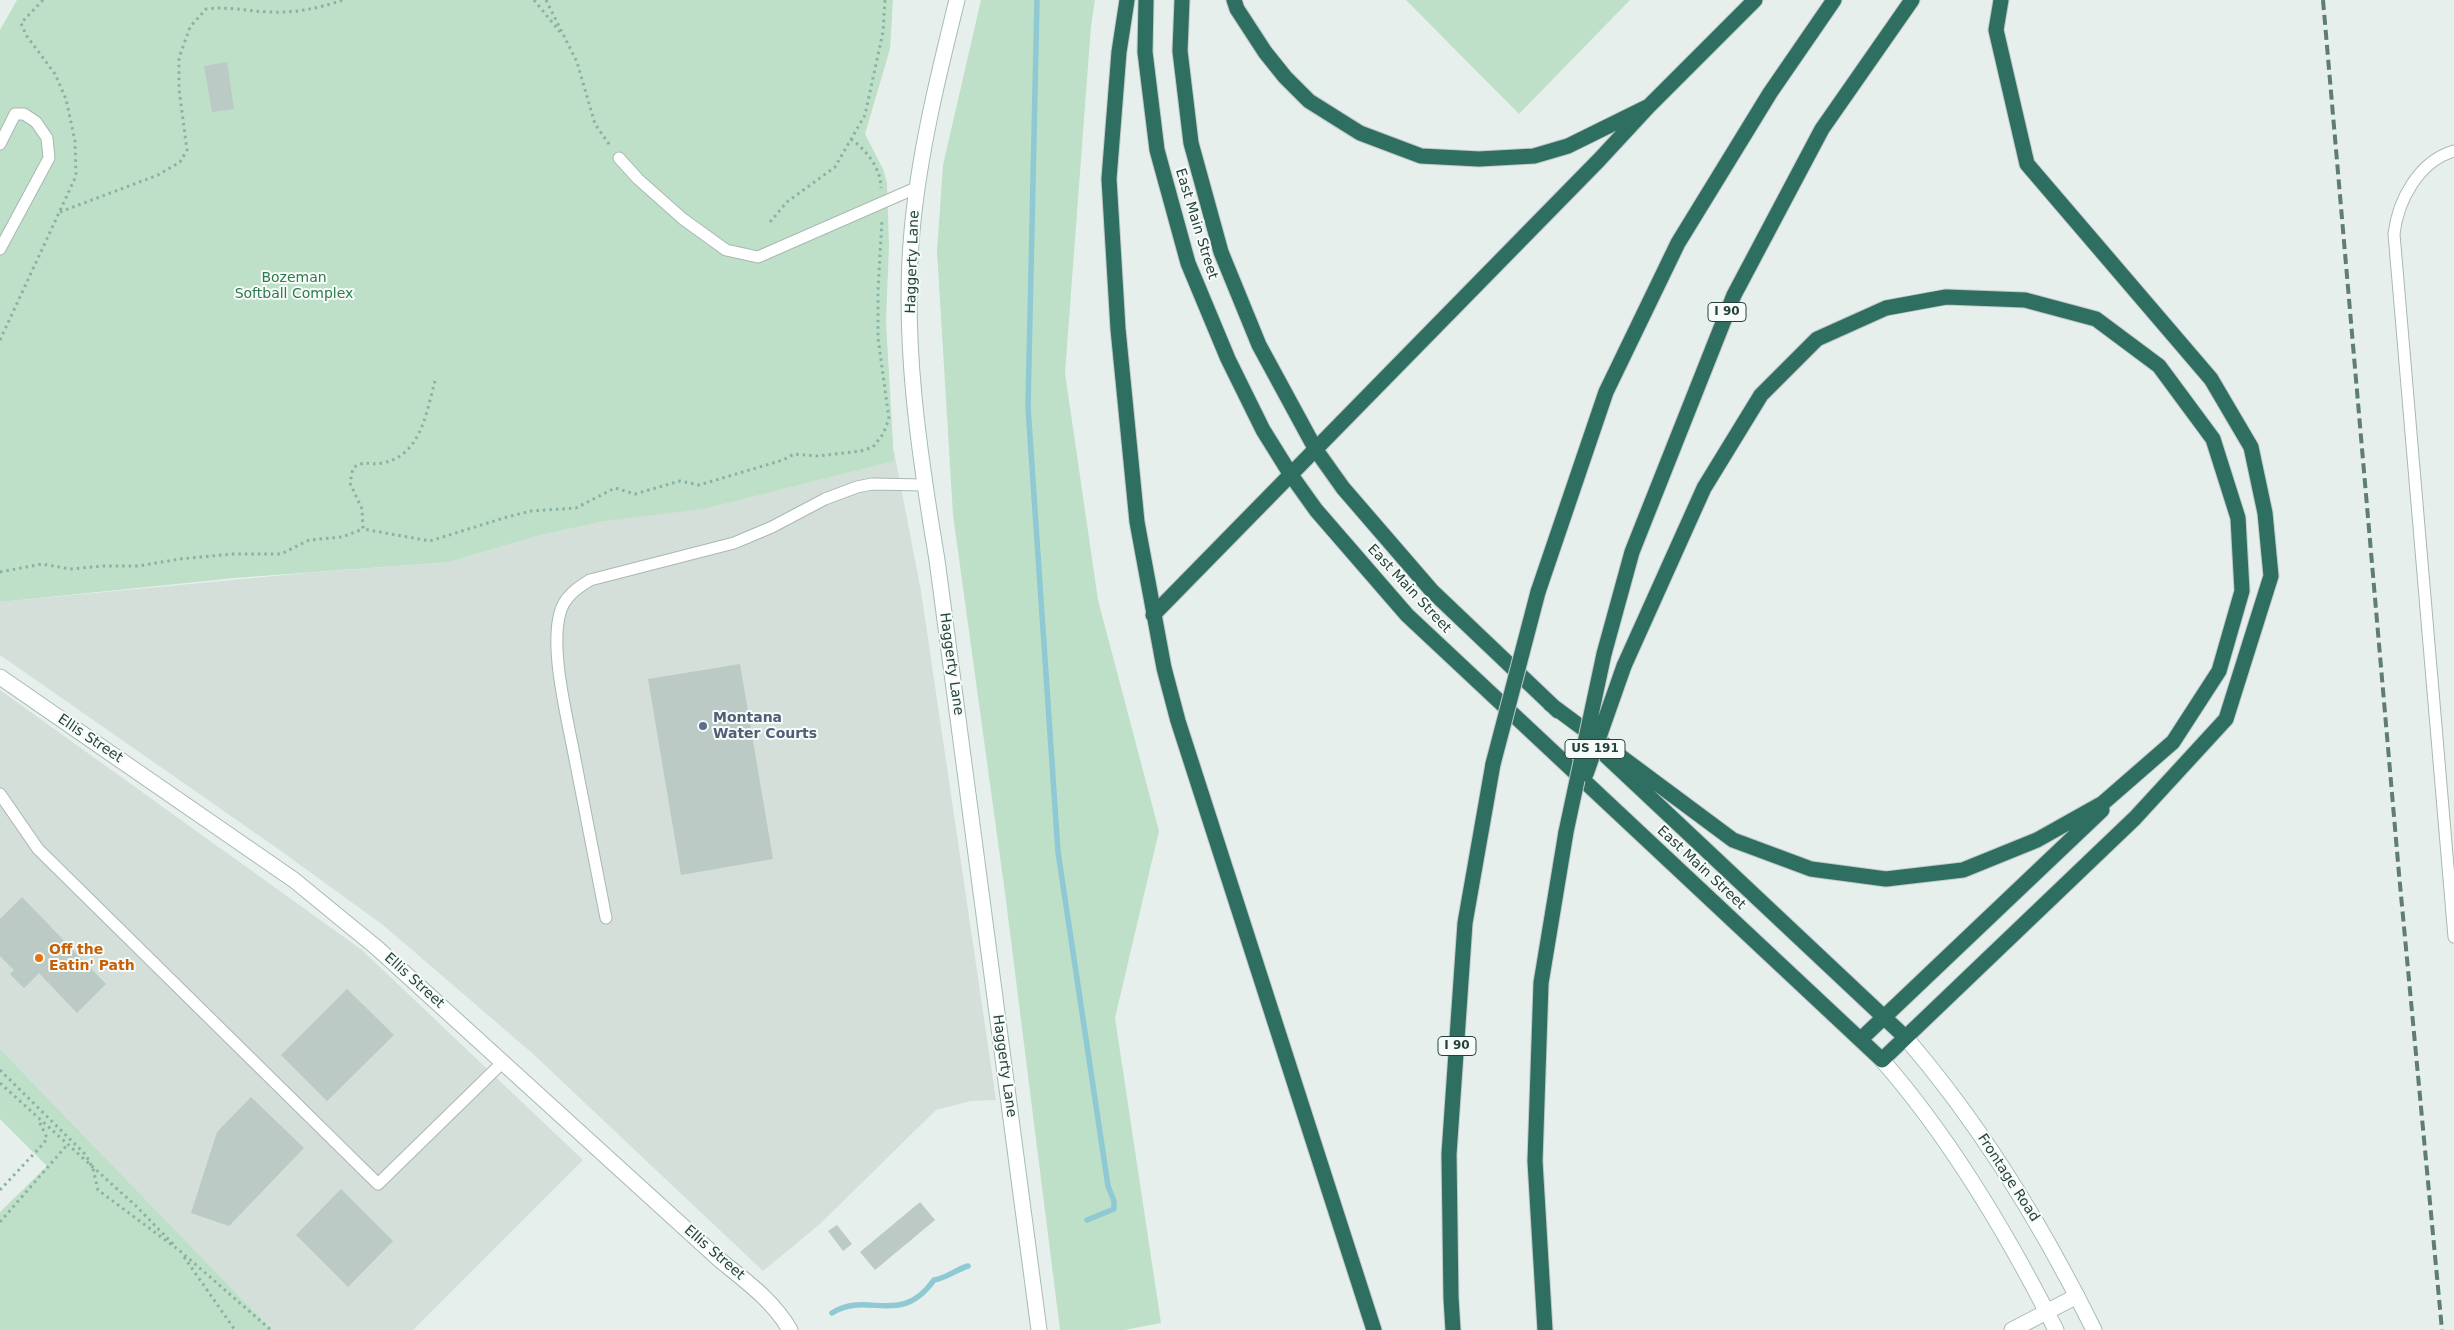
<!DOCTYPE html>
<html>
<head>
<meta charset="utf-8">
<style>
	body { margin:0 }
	canvas { display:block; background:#e6efeb }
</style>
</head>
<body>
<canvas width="2454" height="1330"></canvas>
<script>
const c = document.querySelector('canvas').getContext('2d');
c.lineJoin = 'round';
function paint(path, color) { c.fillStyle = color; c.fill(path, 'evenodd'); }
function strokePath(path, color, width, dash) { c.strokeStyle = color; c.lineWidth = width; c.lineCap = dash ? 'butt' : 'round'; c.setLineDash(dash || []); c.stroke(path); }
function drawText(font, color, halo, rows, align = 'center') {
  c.font = font + ' "DejaVu Sans",sans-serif'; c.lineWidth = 4; c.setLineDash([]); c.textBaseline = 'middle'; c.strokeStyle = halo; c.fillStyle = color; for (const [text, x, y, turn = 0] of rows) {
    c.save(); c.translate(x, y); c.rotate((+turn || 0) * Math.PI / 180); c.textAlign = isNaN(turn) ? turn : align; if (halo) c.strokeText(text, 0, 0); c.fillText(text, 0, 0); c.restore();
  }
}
paint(new Path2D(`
	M 894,451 L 921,591 L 996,1100 L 971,1101 L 936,1110 L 820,1224 L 763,1271 L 532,1053 L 383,925 L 274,846 L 0,655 L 0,602 L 306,573 L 449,562 L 541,535 L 606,521 Z
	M 0,690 L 362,950 L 583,1160 L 413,1330 L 272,1330 L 0,1049 Z`), '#d4dfda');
paint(new Path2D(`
	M 17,0 L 893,0 L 890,49 L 865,134 L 883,169 L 887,183 L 889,246 L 886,321 L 894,461 L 703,509 L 606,521 L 541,535 L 449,562 L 235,578 L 0,602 L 0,30 Z
	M 981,0 L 1095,0 L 1091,26 L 1065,373 L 1098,600 L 1159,831 L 1115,1018 L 1161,1323 L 1124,1330 L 1060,1330 L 1005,893 L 953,515 L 937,251 L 943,165 Z
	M 1406,0 L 1630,0 L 1519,114 Z
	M 0,1049 L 272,1330 L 0,1330 L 0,1212 L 47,1166 L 0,1119 Z`), '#bfe0c8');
strokePath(new Path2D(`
	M 1037,0 L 1028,407 L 1058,852 L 1108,1186 L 1114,1201 L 1114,1209 L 1087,1220
	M 832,1313 C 868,1290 900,1328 934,1280 C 947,1278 955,1270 968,1266`), '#8ec9d4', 5.5);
paint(new Path2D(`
	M 227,62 L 234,109 L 212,112 L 204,66 Z
	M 740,664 L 773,859 L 681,875 L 648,679 Z
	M 22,897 L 106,984 L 77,1013 L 39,973 L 24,988 L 10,974 L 14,970 L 0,956 L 0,919 Z
	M 347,989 L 394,1035 L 327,1101 L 281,1055 Z
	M 251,1097 L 304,1148 L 229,1226 L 191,1213 L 217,1132 Z
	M 341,1189 L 393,1241 L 348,1287 L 296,1235 Z
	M 920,1202 L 935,1220 L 875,1270 L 860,1252 Z
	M 837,1225 L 852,1244 L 843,1251 L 828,1231 Z`), '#bbcac4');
const lane = new Path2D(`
	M 0,144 L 15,114 L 24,114 L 36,122 L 47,138 L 49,158 L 0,249
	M 2454,151 C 2419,161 2398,200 2394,234 L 2454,937
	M 619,158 L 638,179 L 683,219 L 726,250 L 758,257 L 918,187
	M 0,794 L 38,849 L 378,1184 L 503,1062
	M 606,918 C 595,862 584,805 573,749 C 566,713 550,648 560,613 C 564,597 577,588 590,580 L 734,543 L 772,527 L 825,499 L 857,487 L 872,484 L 924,485`);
const street = new Path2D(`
	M 0,677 L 294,880 L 377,948 L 721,1261 C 747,1282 773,1301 790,1330
	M 2012,1330 L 2077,1296`);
const secondary = new Path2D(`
	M 957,0 C 938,76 919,154 912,231 C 902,340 919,453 937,560 L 1039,1330
	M 1905,1037 C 1982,1126 2042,1225 2094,1330
	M 1882,1060 C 1952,1140 2008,1235 2056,1330`);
const highway = new Path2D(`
	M 1127,0 L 1119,52 L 1109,179 L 1118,329 L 1137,522 L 1164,668 L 1178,721 L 1374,1330
	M 1146,0 L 1145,52 L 1157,150 L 1188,263 L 1228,359 L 1263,430 L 1291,475 L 1316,510 L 1407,615 L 1882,1060 L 2135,818 L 2226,719 L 2271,576 L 2265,513 L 2251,447 L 2211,379 L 2027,164 L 1996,30 L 2001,0
	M 1182,0 L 1180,51 L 1191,143 L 1221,252 L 1259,345 L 1316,450 L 1343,488 L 1432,591 L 1558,711
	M 1234,0 L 1237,9 L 1265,52 L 1285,77 L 1309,101 L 1360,133 L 1421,156 L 1479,159 L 1534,156 L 1568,146 L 1649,106 L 1755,0
	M 1538,592 L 1606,392 L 1678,243 L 1770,93 L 1834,0
	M 1153,615 L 1599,160 L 1649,106
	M 1604,654 L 1632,552 L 1734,295 L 1822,129 L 1912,0
	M 1550,704 L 1733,840 L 1811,869 L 1886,879 L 1963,870 L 2037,840 L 2103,803 L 2173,742 L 2219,671 L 2242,591 L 2238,518 L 2213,439 L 2159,366 L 2096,319 L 2025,300 L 1946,297 L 1886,308 L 1817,339 L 1761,395 L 1704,488 L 1624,666
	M 1604,754 L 1905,1037
	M 1861,1039 L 2102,810
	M 1453,1330 L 1451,1298 L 1449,1154 L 1465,923 L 1493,764
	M 1545,1330 L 1535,1161 L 1541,983 L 1566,832`);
strokePath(lane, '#a8b8b2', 13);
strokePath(street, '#a8b8b2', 17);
strokePath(secondary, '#a4bbb3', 17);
strokePath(highway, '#c2cac8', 17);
strokePath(new Path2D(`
	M 534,0 L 560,32
	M 546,0 L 577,62 L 595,124 L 611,147
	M 851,139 C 866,150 881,168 881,188
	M 60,212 L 158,175 L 180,162 L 187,150 L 179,89 L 179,58 L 190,27 L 206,9 C 227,6 246,11 268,12 C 297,13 315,9 343,0
	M 770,222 L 787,202 L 835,167 L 865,115 L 883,32 L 885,0
	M 0,340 L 76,176 L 75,141 L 66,99 L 55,74 L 26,35 L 21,23 L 43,0
	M 435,381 C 426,413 421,456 382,463 C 369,466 366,459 353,468 L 350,483 L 362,509 L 363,529 L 430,541 L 507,517 L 531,511 L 576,508 L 615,488 L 635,494 L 680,481 L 699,485 L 783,460 L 794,454 L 817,456 L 861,451 L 873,447 L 883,434 L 889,419 L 878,338 L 878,291 L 882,219
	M 0,572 L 42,564 L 70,569 L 104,566 L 138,566 L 180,559 L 232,554 L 281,554 L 309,540 L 342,537 L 363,529
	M 0,1070 L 86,1155 L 93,1169 L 98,1190 L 180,1251 L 271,1330
	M 0,1083 L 136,1206 L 175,1246
	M 0,1190 L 44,1143 L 47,1138 L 39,1121
	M 0,1222 L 67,1145
	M 184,1257 L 235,1330`), '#86b3a5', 3, [2.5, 4]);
strokePath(lane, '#fff', 11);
strokePath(street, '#fff', 15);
strokePath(secondary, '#fff', 15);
strokePath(highway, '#2f6f62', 15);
strokePath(new Path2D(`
	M 2323,0 L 2399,874 L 2442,1330`), '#5f7d75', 4, [10, 5]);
const highwayBridge = new Path2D(`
	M 1493,764 L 1538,592
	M 1586,774 L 1624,666
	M 1566,832 L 1604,654`);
strokePath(highwayBridge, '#c2cac8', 17, []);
strokePath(highwayBridge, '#2f6f62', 15);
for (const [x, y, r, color] of [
	[703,726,5,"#5c6f8a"],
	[39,958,5,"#e8710a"]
]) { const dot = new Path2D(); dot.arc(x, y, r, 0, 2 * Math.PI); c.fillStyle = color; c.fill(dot); strokePath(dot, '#f7fbf9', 2); }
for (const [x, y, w] of [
	[1727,312,38],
	[1595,749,60],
	[1457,1046,38]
]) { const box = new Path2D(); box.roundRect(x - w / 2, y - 9.5, w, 19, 4); c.fillStyle = '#f7fbf9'; c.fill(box); strokePath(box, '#24423a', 1); }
drawText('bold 12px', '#24423a', null, [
	["I 90",1727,312],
	["US 191",1595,749],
	["I 90",1457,1046]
]);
drawText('14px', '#24423a', '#f7fbf9', [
	["East Main Street",1196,224,73],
	["Haggerty Lane",913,262,-88],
	["East Main Street",1409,589,47],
	["Haggerty Lane",951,664,82],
	["Ellis Street",90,739,34],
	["East Main Street",1701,868,43],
	["Ellis Street",414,981,42],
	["Haggerty Lane",1004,1066,82],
	["Frontage Road",2008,1178,57],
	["Ellis Street",714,1253,41]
]);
drawText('14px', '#2d7a4b', '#f7fbf9', [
	["Bozeman",294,278],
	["Softball Complex",294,294]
]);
drawText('bold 14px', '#4e5e75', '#f7fbf9', [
	["Montana",713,718],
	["Water Courts",713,734]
], 'left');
drawText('bold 14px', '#c56008', '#f7fbf9', [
	["Off the",49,950],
	["Eatin' Path",49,966]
], 'left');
</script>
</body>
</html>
